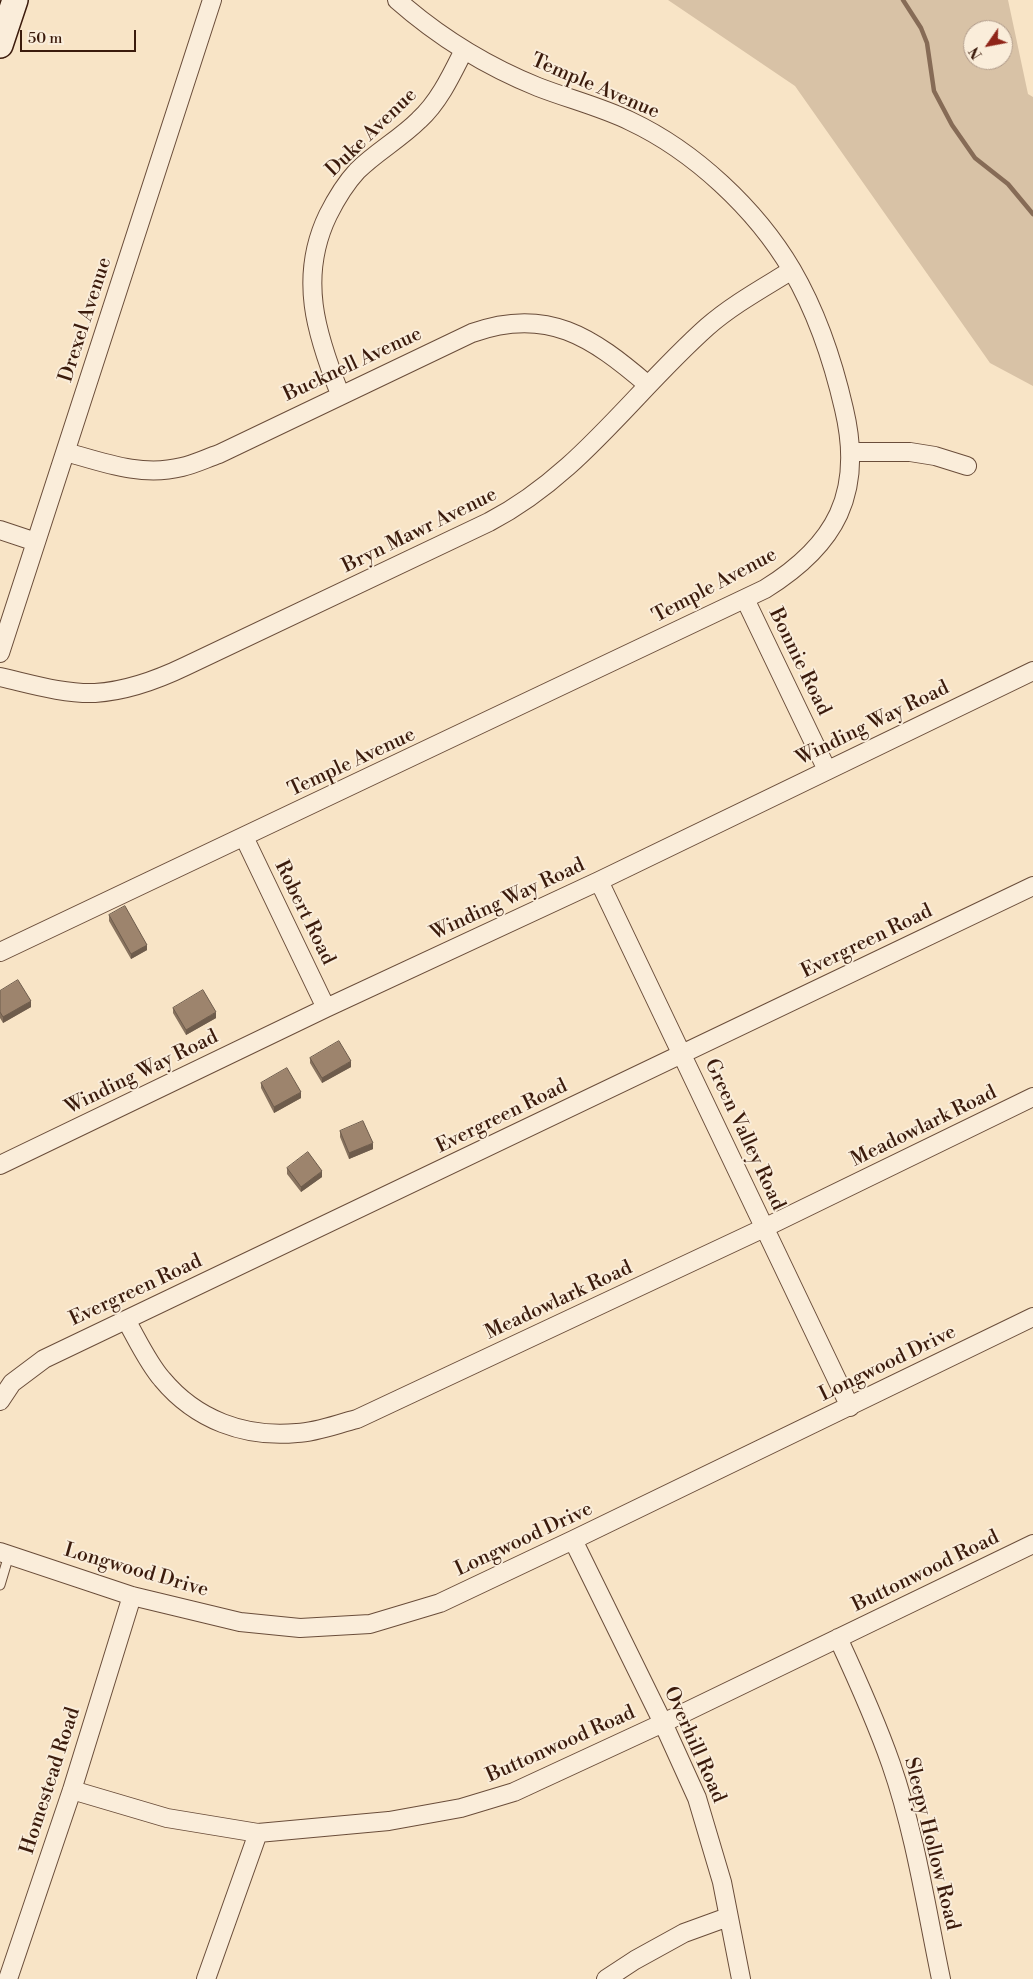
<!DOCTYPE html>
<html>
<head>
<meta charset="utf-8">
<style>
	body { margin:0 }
	#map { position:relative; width:1033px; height:1979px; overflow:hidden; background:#f8e4c6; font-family:"Libre Bodoni",serif }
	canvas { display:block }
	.north { position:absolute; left:963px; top:20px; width:50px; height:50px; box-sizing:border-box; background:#faedda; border:1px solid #ae9988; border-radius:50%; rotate:237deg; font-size:14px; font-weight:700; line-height:20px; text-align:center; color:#3b1b0c }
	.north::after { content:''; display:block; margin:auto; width:18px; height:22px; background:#8f2418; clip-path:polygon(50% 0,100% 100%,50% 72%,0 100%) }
	.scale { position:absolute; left:20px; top:30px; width:116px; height:22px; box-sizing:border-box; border:2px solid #3b1b0c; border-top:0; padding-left:6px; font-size:15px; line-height:18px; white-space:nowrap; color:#3b1b0c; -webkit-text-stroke:4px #faedda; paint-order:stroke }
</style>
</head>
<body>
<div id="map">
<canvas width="1033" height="1979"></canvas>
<div class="north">N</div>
<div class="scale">50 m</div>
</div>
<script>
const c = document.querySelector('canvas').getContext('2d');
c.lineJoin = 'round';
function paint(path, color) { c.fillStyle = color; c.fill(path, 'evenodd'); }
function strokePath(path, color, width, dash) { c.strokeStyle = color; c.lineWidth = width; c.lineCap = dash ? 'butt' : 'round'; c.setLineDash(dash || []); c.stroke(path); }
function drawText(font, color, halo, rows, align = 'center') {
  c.font = font + ' "Libre Bodoni",serif'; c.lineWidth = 4; c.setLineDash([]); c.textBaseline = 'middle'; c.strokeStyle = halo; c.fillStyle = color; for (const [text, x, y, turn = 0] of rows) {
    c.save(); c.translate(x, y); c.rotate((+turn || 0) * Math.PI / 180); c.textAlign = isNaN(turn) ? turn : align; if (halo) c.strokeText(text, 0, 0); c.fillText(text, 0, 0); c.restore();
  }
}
paint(new Path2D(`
	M 668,0 L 1008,0 L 1028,94 L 1033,97 L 1033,386 L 990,363 L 795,86 ZM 973,30 L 1003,30 L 1003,60 L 973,60 Z`), '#d8c2a6');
strokePath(new Path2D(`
	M 903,0 L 921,28 L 927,43 L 934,91 L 952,125 L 975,158 L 1008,184 L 1033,214`), '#866b56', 4.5);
const lane = new Path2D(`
	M 0,1585 L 9,1555`);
const street = new Path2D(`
	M 340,394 C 316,334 298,277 328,215 C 336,199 345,184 357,171 C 376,152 400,139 419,120 C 439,102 452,74 464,50
	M 66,452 C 105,463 142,477 182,467 C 195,464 207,458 219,454 L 472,333 C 547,306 592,337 648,385
	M 851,452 L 910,452 L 935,456 L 967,466
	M 0,530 L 36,542
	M 745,599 L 827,770
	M 0,653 L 212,0
	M 0,677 C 31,684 63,694 95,693 C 127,691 157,680 186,666 L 489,522 C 578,476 632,394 707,327 C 732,305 763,288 792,270
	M 244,837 L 326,1008
	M 599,881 L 850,1407
	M 0,952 L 765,589 C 836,545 864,493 844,409 C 833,361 817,313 792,270 C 756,209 694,151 630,121 C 601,107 569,99 538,87 C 486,66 439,37 397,0
	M 0,1165 L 326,1008 L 599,881 L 1033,671
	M 126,1320 C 137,1339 148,1363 162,1379 C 196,1420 245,1438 297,1433 C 317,1432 337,1424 357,1419 L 764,1228 L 1033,1097
	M 0,1401 L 12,1383 L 44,1359 L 1033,886
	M 573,1540 L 663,1723 L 697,1798 L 722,1882 L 741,1979
	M 0,1552 L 132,1596 L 240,1622 L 300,1628 L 370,1624 L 440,1603 L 573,1540 L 1033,1317
	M 838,1638 C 857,1679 876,1721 891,1764 C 915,1833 926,1907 941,1979
	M 72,1790 L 167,1818 L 258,1833 L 389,1821 L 461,1808 L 514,1792 L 663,1723 L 1033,1544
	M 8,1979 L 72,1790 L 132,1596
	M 206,1979 L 258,1833
	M 606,1979 L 635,1960 L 684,1933 L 728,1917`);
const secondary = new Path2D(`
	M 0,45 L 15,0`);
strokePath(lane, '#6a4d3a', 11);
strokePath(street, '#6a4d3a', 20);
strokePath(secondary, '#3b1b0c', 28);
strokePath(lane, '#faedda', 9);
strokePath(street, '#faedda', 18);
strokePath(secondary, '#faedda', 25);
paint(new Path2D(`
	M 109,915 L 147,950 L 131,959 L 109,921 Z
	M 0,991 L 31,1007 L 3,1023 L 0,1018 Z
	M 173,1008 L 216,1018 L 186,1035 L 173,1013 Z
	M 310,1058 L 351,1067 L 322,1083 L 310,1063 Z
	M 261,1083 L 301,1098 L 274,1113 L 261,1088 Z
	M 340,1131 L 373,1149 L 349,1159 L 340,1137 Z
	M 287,1168 L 322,1177 L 301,1192 L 287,1174 Z`), '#87725e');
paint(new Path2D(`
	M 147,945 L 147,950 L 131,959 L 131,954 Z
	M 31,1001 L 31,1007 L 3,1023 L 3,1017 Z
	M 216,1012 L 216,1018 L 186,1035 L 186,1030 Z
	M 351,1061 L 351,1067 L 322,1083 L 322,1078 Z
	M 301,1092 L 301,1098 L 274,1113 L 274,1107 Z
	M 373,1143 L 373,1149 L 349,1159 L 349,1153 Z
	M 322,1171 L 322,1177 L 301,1192 L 301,1187 Z`), '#6e5c4c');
const building = new Path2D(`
	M 125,906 L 147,945 L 131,954 L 109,915 Z
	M 18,980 L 31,1001 L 3,1017 L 0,1012 L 0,991 Z
	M 203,990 L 216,1012 L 186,1030 L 173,1008 Z
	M 339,1041 L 351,1061 L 322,1078 L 310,1058 Z
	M 287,1068 L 301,1092 L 274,1107 L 261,1083 Z
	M 363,1121 L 373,1143 L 349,1153 L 340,1131 Z
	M 308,1152 L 322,1171 L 301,1187 L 287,1168 Z`);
paint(building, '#9d846d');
strokePath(building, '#6e5c4c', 1);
drawText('20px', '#3b1b0c', '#faedda', [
	["Temple Avenue",595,87,23],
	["Duke Avenue",372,133,-44],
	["Drexel Avenue",86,320,-72],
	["Bucknell Avenue",353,365,-25],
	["Bryn Mawr Avenue",420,531,-26],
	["Temple Avenue",715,586,-28],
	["Bonnie Road",799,662,64],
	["Winding Way Road",873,724,-26],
	["Temple Avenue",352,763,-25],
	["Winding Way Road",508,900,-25],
	["Robert Road",304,913,64],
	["Evergreen Road",867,942,-26],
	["Winding Way Road",142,1073,-26],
	["Evergreen Road",502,1117,-26],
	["Meadowlark Road",924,1127,-26],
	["Green Valley Road",744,1135,65],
	["Evergreen Road",136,1291,-25],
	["Meadowlark Road",559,1301,-25],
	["Longwood Drive",888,1364,-26],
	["Longwood Drive",524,1540,-25],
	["Longwood Drive",136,1571,16],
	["Buttonwood Road",926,1572,-26],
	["Buttonwood Road",561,1745,-24],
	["Overhill Road",694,1745,66],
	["Homestead Road",51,1781,-72],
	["Sleepy Hollow Road",931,1844,76]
]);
</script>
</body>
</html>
